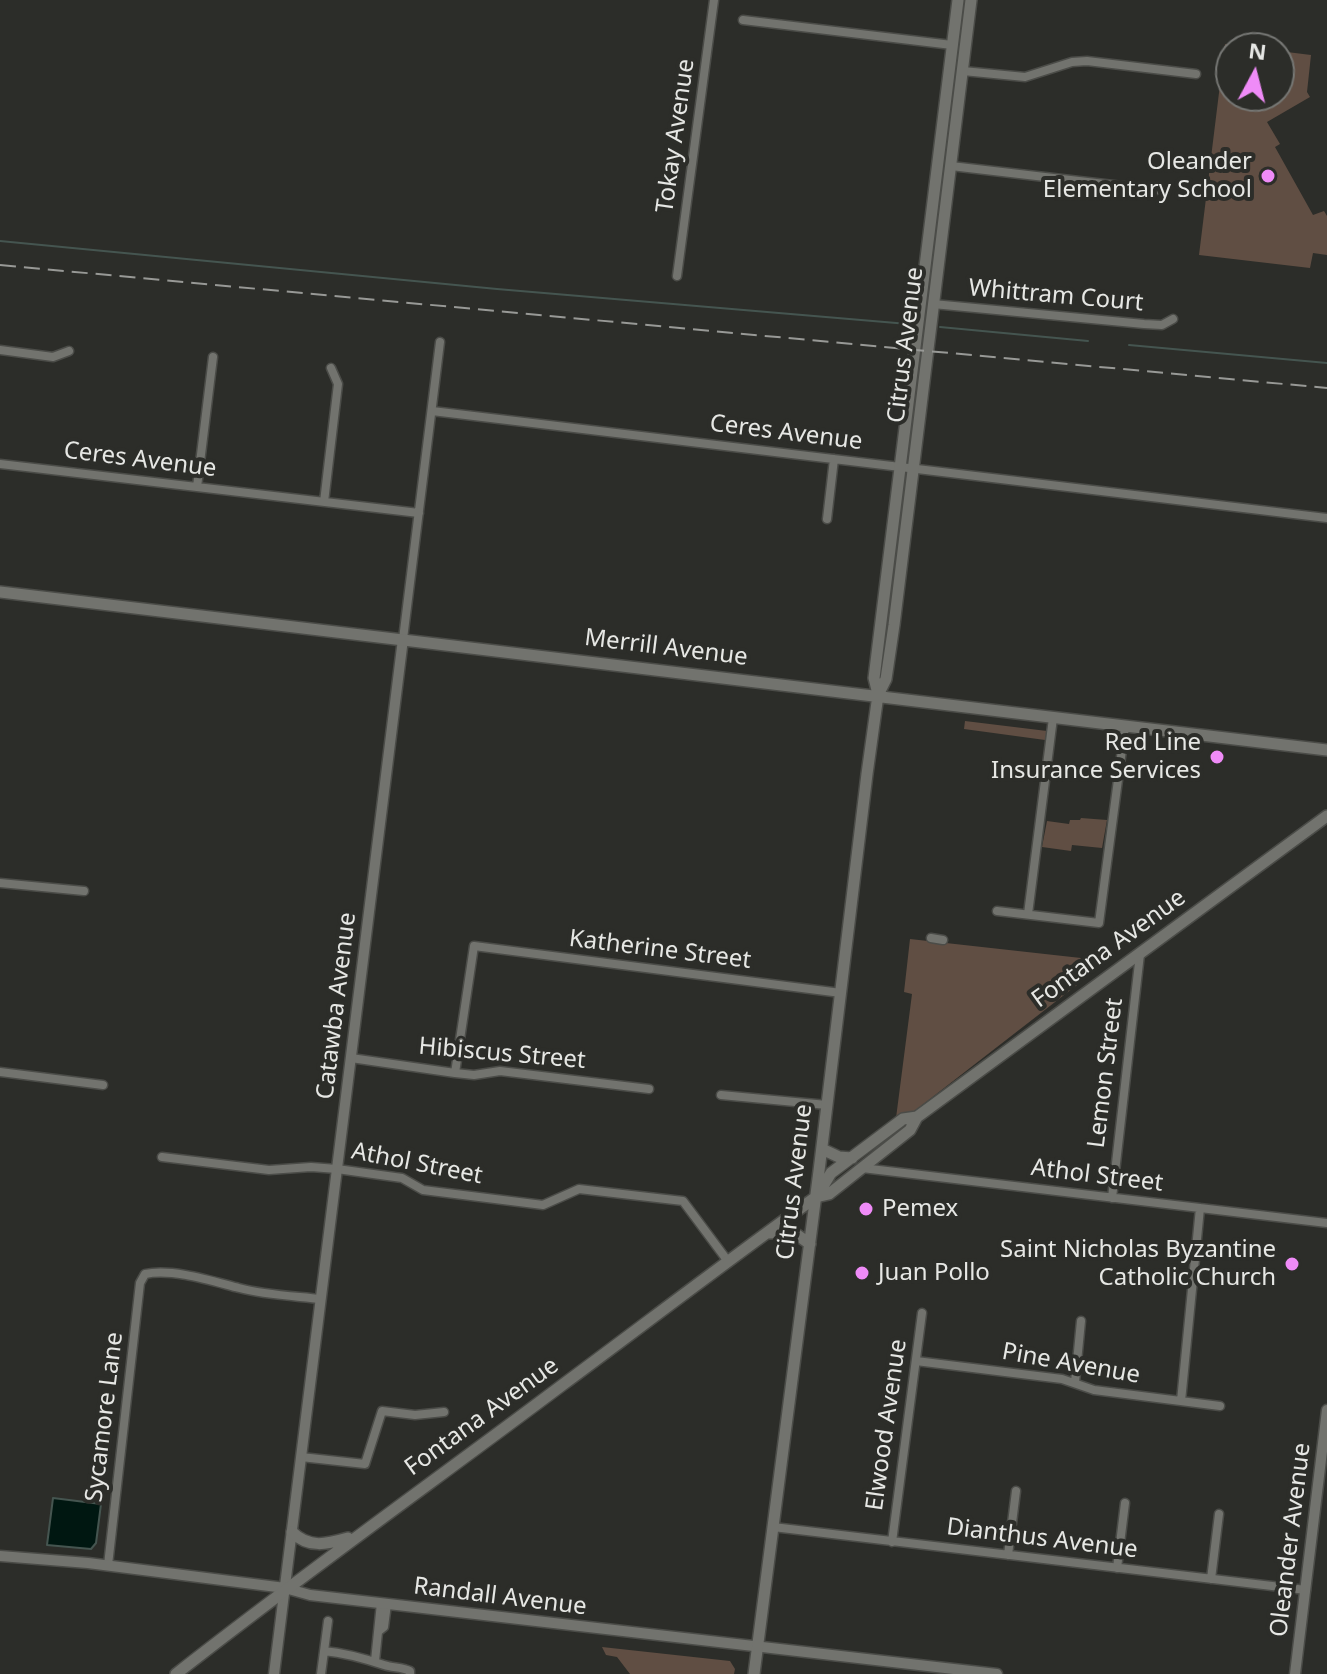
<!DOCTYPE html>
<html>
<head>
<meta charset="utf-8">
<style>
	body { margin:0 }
	#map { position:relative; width:1327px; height:1674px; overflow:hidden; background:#2c2d29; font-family:"Noto Sans",sans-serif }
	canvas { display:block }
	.north { position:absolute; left:1215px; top:32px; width:80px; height:80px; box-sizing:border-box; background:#2c2d29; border:2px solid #767774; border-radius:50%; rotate:7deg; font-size:22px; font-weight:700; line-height:32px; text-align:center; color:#e6e7e4 }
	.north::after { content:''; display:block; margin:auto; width:28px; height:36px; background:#ef8bf7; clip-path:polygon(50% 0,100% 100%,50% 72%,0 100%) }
</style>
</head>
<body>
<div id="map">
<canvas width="1327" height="1674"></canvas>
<div class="north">N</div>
</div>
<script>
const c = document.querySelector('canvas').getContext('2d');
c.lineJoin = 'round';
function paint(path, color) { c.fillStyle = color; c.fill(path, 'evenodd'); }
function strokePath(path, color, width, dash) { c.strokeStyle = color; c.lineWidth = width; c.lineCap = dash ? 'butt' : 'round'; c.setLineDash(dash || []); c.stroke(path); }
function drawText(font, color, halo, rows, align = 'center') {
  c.font = font + ' "Noto Sans",sans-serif'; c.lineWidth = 8; c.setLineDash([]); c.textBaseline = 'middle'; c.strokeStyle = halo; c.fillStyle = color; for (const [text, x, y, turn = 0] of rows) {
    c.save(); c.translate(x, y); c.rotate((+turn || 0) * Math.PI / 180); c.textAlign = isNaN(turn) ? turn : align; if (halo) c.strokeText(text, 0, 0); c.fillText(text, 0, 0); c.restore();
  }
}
paint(new Path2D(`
	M 1225,44 L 1259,48 L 1231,48 L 1231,96 L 1279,96 L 1279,51 L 1311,55 L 1307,92 L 1310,97 L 1267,122 L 1280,144 L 1275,147 L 1313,215 L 1324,211 L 1327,216 L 1327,255 L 1313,253 L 1310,268 L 1199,255 Z
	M 965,721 L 1047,731 L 1045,740 L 964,729 Z
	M 1081,818 L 1107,820 L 1102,848 L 1072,845 L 1071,851 L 1042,847 L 1047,821 L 1069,824 L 1070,820 L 1080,820 Z
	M 910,939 L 1108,961 L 908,1116 L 896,1118 L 912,994 L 904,992 Z
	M 602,1647 L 730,1661 L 735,1669 L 734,1674 L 630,1674 L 617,1657 L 606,1655 Z`), '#604e43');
const water = new Path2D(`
	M 53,1498 L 101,1504 L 96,1543 L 91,1549 L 47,1545 Z`);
paint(water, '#001711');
strokePath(water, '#455550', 2);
strokePath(new Path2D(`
	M 0,241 L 497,289 L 908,324
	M 940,327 L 1088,341
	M 1129,345 L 1327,363`), '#455550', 2);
const minor = new Path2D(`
	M 743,20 L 952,45
	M 963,71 L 1025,77 L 1072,62 L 1087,61 L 1196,74
	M 951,166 L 1156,190
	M 677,276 L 714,0
	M 933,304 L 1144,324 L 1162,325 L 1173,319
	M 0,350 L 53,357 L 69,351
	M 432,411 L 1327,518
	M 0,464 L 419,513
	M 197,487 L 213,357
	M 324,502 L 338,384 L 331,368
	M 827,519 L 834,459
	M 403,639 L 440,342
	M 0,883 L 84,891
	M 997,911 L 1099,923 L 1125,727
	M 1028,914 L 1053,718
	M 931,938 L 943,940
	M 351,1058 L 455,1073 L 474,1075 L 500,1071 L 649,1089
	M 0,1072 L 103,1085
	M 455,1073 L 474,946 L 841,993
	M 721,1095 L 827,1105
	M 162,1157 L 269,1170 L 311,1167 L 337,1169 L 402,1178 L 423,1190 L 543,1205 L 579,1189 L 683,1201 L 727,1260
	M 862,1168 L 1327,1223
	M 1112,1198 L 1140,954
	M 916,1361 L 1062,1379 L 1094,1390 L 1220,1406
	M 1075,1382 L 1081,1321
	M 1181,1401 L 1200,1208
	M 301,1457 L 365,1464 L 382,1411 L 415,1415 L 444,1412
	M 773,1527 L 1306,1590
	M 892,1542 L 922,1313
	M 1008,1555 L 1016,1491
	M 108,1565 L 140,1283 L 145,1274 C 172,1268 212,1281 239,1288 C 265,1295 294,1296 321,1299
	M 1117,1568 L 1125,1503
	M 1211,1579 L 1219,1514
	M 379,1631 L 384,1627 L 387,1604
	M 324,1651 C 346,1653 363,1658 384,1665 C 393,1668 402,1667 410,1671 L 410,1674
	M 375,1661 L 381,1603
	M 321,1674 L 328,1621`);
const tertiary = new Path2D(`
	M 0,1556 L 88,1563 L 285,1588 L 310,1595 L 997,1674
	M 274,1674 L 403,639
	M 1295,1674 L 1327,1410`);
const secondary = new Path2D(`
	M 0,592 L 1327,750
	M 878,694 L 874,678 L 958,0
	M 822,1149 L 839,1157 L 852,1158
	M 819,1193 L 831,1173 L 903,1119 L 917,1117
	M 767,1233 L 793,1232 L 810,1244
	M 292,1532 C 309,1549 327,1544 348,1538
	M 176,1674 C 302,1575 433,1482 561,1386 C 646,1323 730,1259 816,1197 L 829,1194 L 910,1130 L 917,1117 L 1327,816
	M 754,1674 L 819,1171 L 867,774 L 878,695 L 886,679 L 894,625 L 971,0`);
strokePath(minor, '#4b4c48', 11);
strokePath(tertiary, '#4b4c48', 13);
strokePath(secondary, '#4b4c48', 14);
strokePath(minor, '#72736e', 8);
strokePath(tertiary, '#72736e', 10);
strokePath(secondary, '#72736e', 11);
strokePath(new Path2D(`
	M 0,265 L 1327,388`), '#989996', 2, [16, 8]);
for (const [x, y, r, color] of [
	[1268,176,8,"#ef8bf7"],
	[1217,757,8,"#ef8bf7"],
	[866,1209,8,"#ef8bf7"],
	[1292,1264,8,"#ef8bf7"],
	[862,1273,8,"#ef8bf7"]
]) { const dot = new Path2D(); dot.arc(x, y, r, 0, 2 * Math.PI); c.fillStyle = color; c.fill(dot); strokePath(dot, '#2c2d29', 3); }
drawText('24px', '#e6e7e4', '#2c2d29', [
	["Tokay Avenue",676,136,-82],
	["Whittram Court",1056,296,5],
	["Citrus Avenue",906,345,-83],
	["Ceres Avenue",786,433,7],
	["Ceres Avenue",140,460,7],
	["Merrill Avenue",666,648,7],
	["Fontana Avenue",1109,949,-36],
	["Katherine Street",660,950,7],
	["Catawba Avenue",337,1006,-83],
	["Hibiscus Street",502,1054,5],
	["Lemon Street",1106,1073,-83],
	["Athol Street",417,1164,11],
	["Athol Street",1097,1176,7],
	["Citrus Avenue",795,1182,-83],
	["Pine Avenue",1071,1364,10],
	["Sycamore Lane",105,1417,-83],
	["Fontana Avenue",482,1417,-36],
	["Elwood Avenue",887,1425,-82],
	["Dianthus Avenue",1042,1539,7],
	["Oleander Avenue",1291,1540,-83],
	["Randall Avenue",500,1597,7]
]);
drawText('24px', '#e6e7e4', '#2c2d29', [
	["Oleander",1252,162],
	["Elementary School",1252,190],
	["Red Line",1201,743],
	["Insurance Services",1201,771],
	["Pemex",882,1209,"left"],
	["Saint Nicholas Byzantine",1276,1250],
	["Catholic Church",1276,1278],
	["Juan Pollo",878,1273,"left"]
], 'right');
</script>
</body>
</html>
